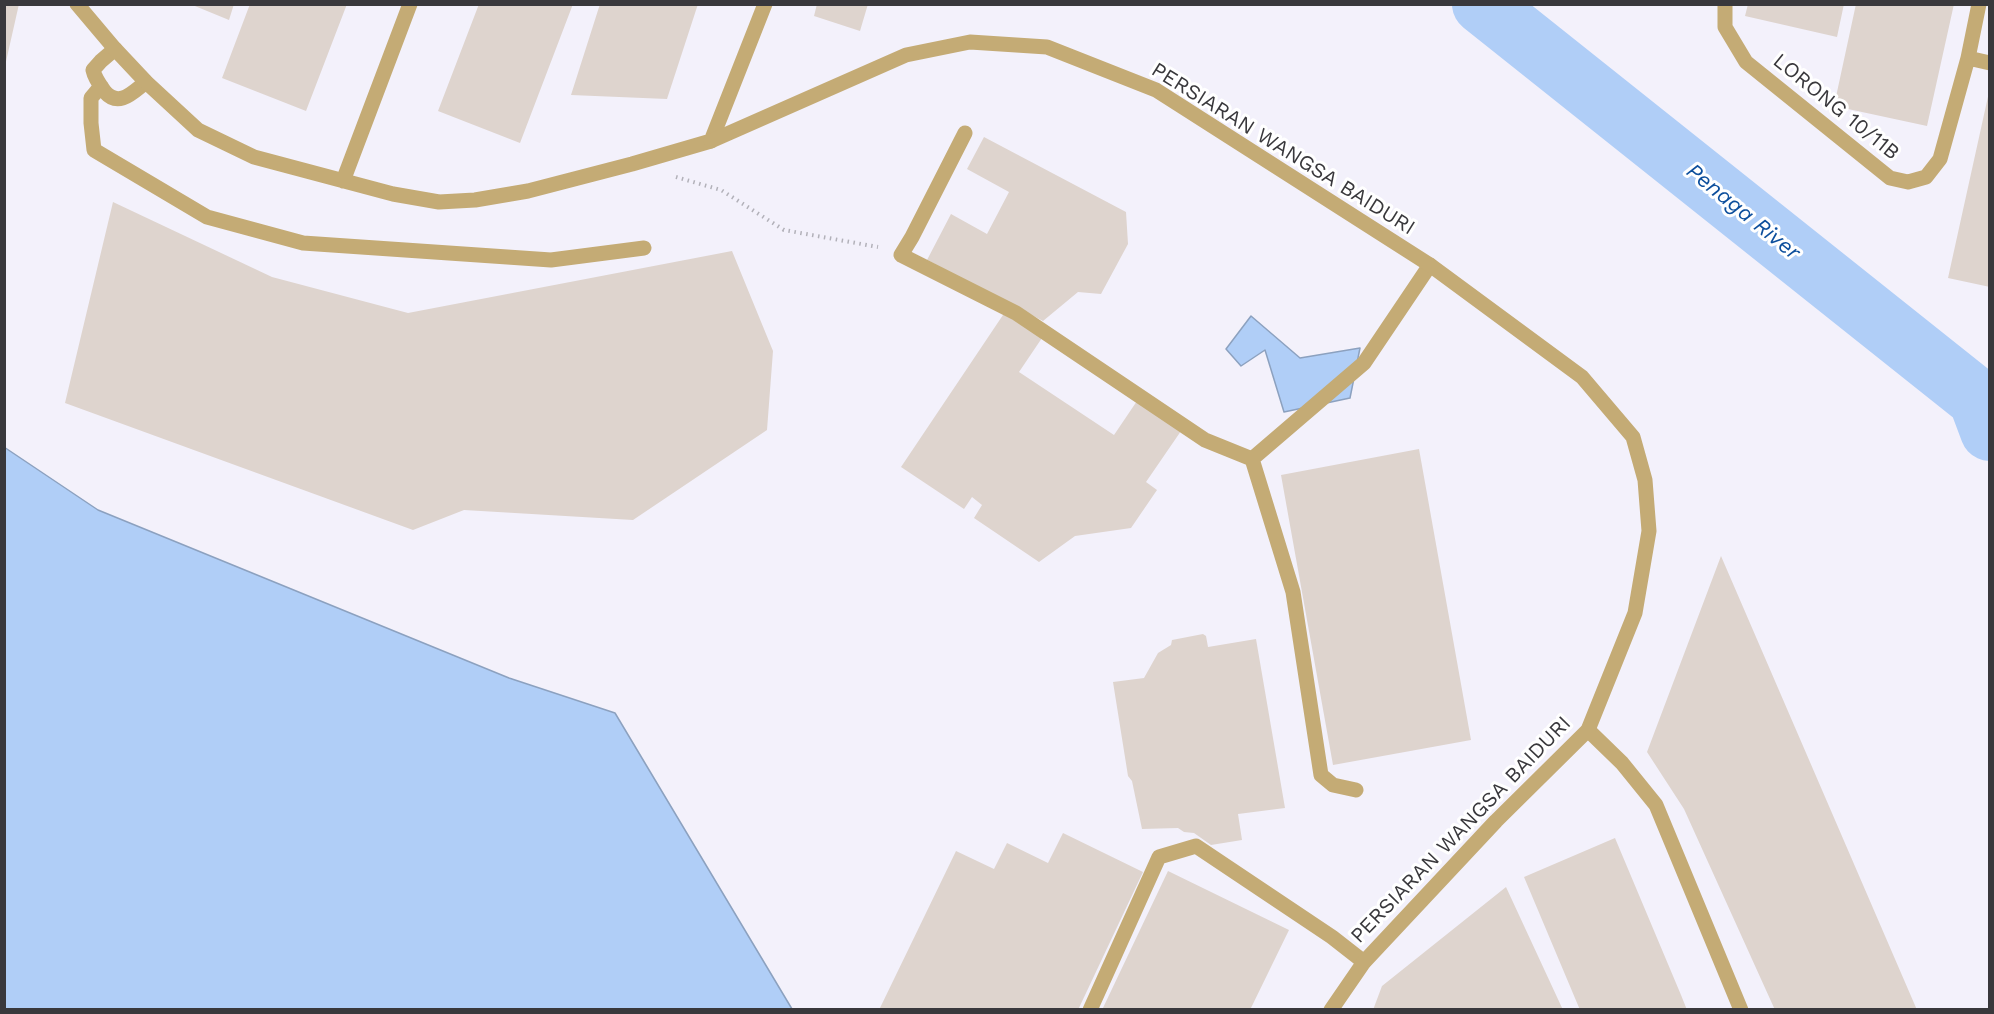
<!DOCTYPE html>
<html>
<head>
<meta charset="utf-8">
<style>
	body { margin:0 }
	#map { position:relative; width:1994px; height:1014px; overflow:hidden; background:#f3f1fb; font-family:"Work Sans",sans-serif }
	canvas { display:block }
	.frame { position:absolute; inset:0; border:6px solid #39383c; pointer-events:none }
</style>
</head>
<body>
<div id="map">
<canvas width="1994" height="1014"></canvas>
<div class="frame"></div>
</div>
<script>
const c = document.querySelector('canvas').getContext('2d');
c.lineJoin = 'round';
function paint(path, color) { c.fillStyle = color; c.fill(path, 'evenodd'); }
function strokePath(path, color, width, dash) { c.strokeStyle = color; c.lineWidth = width; c.lineCap = dash ? 'butt' : 'round'; c.setLineDash(dash || []); c.stroke(path); }
function drawText(font, color, halo, rows, align = 'center') {
  c.font = font + ' "Work Sans",sans-serif'; c.lineWidth = 6; c.setLineDash([]); c.textBaseline = 'middle'; c.strokeStyle = halo; c.fillStyle = color; for (const [text, x, y, turn = 0] of rows) {
    c.save(); c.translate(x, y); c.rotate((+turn || 0) * Math.PI / 180); c.textAlign = isNaN(turn) ? turn : align; if (halo) c.strokeText(text, 0, 0); c.fillText(text, 0, 0); c.restore();
  }
}
const water = new Path2D(`
	M 1251,316 L 1300,358 L 1360,348 L 1350,398 L 1284,412 L 1265,350 L 1241,366 L 1226,349 Z
	M 4,447 L 98,510 L 509,678 L 615,713 L 792,1009 L 5,1009 Z`);
paint(water, '#b0cef7');
strokePath(water, '#8ca1bf', 1.5);
strokePath(new Path2D(`
	M 1482,4 L 1978,399 L 1990,431`), '#b0cef7', 60);
paint(new Path2D(`
	M 4,4 L 19,4 L 5,66 L 4,66 Z
	M 190,4 L 234,4 L 229,20 Z
	M 250,4 L 347,4 L 306,111 L 222,78 Z
	M 479,4 L 573,4 L 520,143 L 438,111 Z
	M 600,4 L 698,4 L 667,99 L 571,95 Z
	M 817,4 L 868,4 L 860,31 L 814,16 Z
	M 1748,4 L 1844,4 L 1837,37 L 1745,16 Z
	M 1856,4 L 1954,4 L 1927,126 L 1834,106 Z
	M 1989,92 L 1990,92 L 1990,287 L 1948,278 Z
	M 984,137 L 1126,212 L 1128,244 L 1101,294 L 1078,292 L 1043,321 L 927,260 L 951,214 L 987,234 L 1009,192 L 967,169 Z
	M 113,202 L 272,277 L 408,313 L 732,251 L 773,351 L 767,430 L 633,520 L 464,510 L 413,530 L 65,403 Z
	M 1005,312 L 1042,338 L 1019,372 L 1114,435 L 1137,401 L 1181,431 L 1146,482 L 1157,490 L 1131,528 L 1075,536 L 1039,562 L 974,518 L 982,505 L 972,497 L 964,509 L 901,467 Z
	M 1419,449 L 1471,740 L 1333,765 L 1281,475 Z
	M 1721,556 L 1917,1010 L 1775,1010 L 1684,809 L 1647,752 Z
	M 1203,634 L 1206,636 L 1208,647 L 1256,639 L 1285,808 L 1238,814 L 1242,840 L 1211,845 L 1194,833 L 1184,832 L 1178,828 L 1142,829 L 1132,781 L 1128,776 L 1113,682 L 1144,678 L 1158,653 L 1171,645 L 1172,640 Z
	M 1063,833 L 1143,872 L 1078,1010 L 879,1010 L 956,851 L 994,869 L 1007,843 L 1048,863 Z
	M 1615,838 L 1681,995 L 1687,1010 L 1580,1010 L 1524,877 Z
	M 1168,871 L 1289,930 L 1250,1010 L 1102,1010 Z
	M 1506,887 L 1563,1010 L 1373,1010 L 1382,986 Z`), '#ded4ce');
strokePath(new Path2D(`
	M 676,177 L 721,190 L 784,230 L 878,247`), '#b2b1b9', 4, [1.5, 4.5]);
strokePath(new Path2D(`
	M 115,49 L 101,61 L 93,70 C 95,79 100,85 105,92 C 119,108 133,92 146,82
	M 101,86 L 91,98 L 91,123 L 94,150 L 207,217 L 303,243 L 551,260 L 644,248
	M 965,133 L 912,237 L 901,255 L 1016,313 L 1205,440 L 1252,459 L 1293,592 L 1321,775 L 1333,785 L 1356,790
	M 1252,459 L 1364,363 L 1430,265
	M 1090,1010 L 1159,857 L 1196,846 L 1332,937 L 1364,962`), '#c4ab75', 15);
strokePath(new Path2D(`
	M 77,4 L 115,49 L 146,82 L 198,130 L 254,157 L 393,194 L 439,202 L 475,200 L 528,191 L 632,164 L 711,141 L 765,4
	M 1725,4 L 1725,27 L 1746,62 L 1890,178 L 1908,182 L 1926,177 L 1940,159 L 1968,58 L 1979,4
	M 1968,58 L 1990,63
	M 343,181 L 410,4
	M 1588,730 L 1622,763 L 1656,805 L 1741,1010`), '#c4ab75', 15);
strokePath(new Path2D(`
	M 711,141 L 906,55 L 970,42 L 1047,47 L 1156,90 L 1430,265 L 1582,377 L 1633,437 L 1645,480 L 1649,531 L 1635,613 L 1588,730 L 1496,821 L 1364,962 L 1331,1010`), '#c4ab75', 15);
drawText('21px', '#39383c', '#fff', [
	["LORONG 10/11B",1836,107,39],
	["PERSIARAN WANGSA BAIDURI",1283,149,32],
	["PERSIARAN WANGSA BAIDURI",1461,830,-46]
]);
drawText('italic 22px', '#0c4e9c', '#fff', [
	["Penaga River",1743,212,39]
]);
</script>
</body>
</html>
